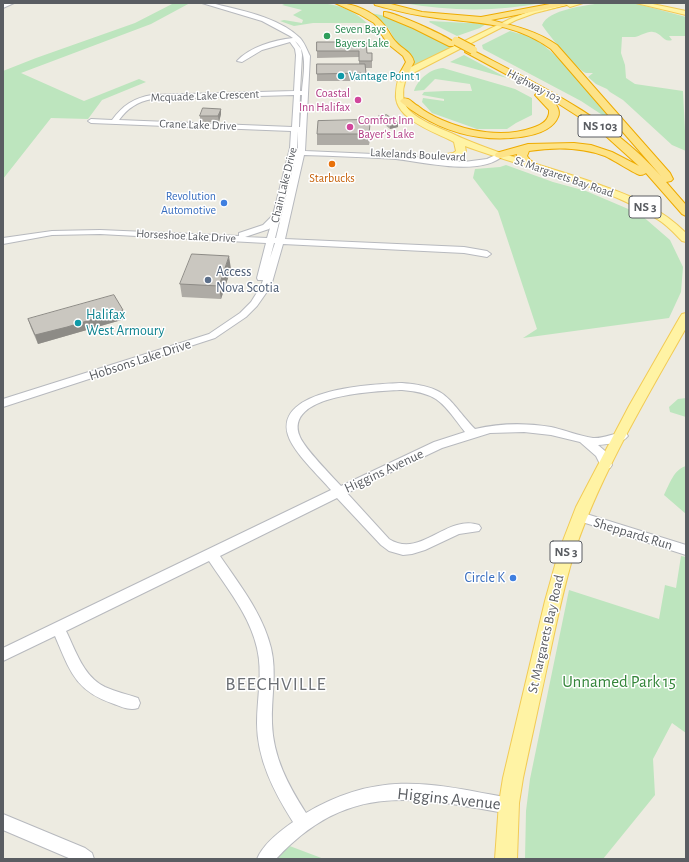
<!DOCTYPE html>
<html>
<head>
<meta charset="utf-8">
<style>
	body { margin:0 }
	#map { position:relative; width:689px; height:862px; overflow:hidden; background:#edebe1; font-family:"Alegreya Sans",sans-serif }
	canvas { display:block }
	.frame { position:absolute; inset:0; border:4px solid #5a5d62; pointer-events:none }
</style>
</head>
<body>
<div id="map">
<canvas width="689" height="862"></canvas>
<div class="frame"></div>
</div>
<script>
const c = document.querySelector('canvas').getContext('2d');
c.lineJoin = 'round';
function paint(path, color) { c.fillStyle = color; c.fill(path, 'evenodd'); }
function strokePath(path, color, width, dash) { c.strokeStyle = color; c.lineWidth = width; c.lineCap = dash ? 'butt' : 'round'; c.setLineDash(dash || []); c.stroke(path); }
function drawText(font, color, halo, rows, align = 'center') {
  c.font = font + ' "Alegreya Sans",sans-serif'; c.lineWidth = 3; c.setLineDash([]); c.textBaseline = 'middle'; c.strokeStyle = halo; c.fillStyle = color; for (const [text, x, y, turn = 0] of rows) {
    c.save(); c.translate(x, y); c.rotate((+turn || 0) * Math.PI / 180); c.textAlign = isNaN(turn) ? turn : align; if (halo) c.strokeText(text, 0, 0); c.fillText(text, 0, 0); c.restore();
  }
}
paint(new Path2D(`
	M 174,3 L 190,3 L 151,24 L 21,73 L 84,101 L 139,79 L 146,82 L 102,100 L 88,119 L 51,118 L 3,179 L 3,71 L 36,58 L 135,23 Z
	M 287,3 C 318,3 342,0 367,23 L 313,23 L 294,26 L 280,21 L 284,20 L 302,23 L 303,20 L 293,15 L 302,10 L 282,5 Z
	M 403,3 L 542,3 C 496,12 449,11 403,3 Z
	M 600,3 L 638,4 L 686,17 L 686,36 L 669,36 L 672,40 C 663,43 662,33 653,32 C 647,31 641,36 635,37 C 630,37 626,37 622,37 L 621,53 L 625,65 L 626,78 L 635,84 L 683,91 L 686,151 L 672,145 L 623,100 L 610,92 L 607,89 L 596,84 L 588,77 L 593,73 C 591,73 588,73 586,73 C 578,71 547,33 542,25 C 549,9 585,6 600,3 Z
	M 370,13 C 399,17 426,35 452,47 L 412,68 L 413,61 L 397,45 L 389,29 Z
	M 430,21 L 486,24 L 480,28 L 457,36 L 429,22 Z
	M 510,31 C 515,33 522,34 528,36 C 553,45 594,99 614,121 L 610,120 L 581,101 L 483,49 L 482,45 Z
	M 464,55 L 507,78 L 450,62 Z
	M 443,68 L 515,89 L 532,98 L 532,115 L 516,123 L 507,129 L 477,129 L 432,113 L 422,102 L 423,98 L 444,101 L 444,99 L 422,95 L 424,92 L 445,91 L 472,91 L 470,84 L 435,79 L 424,90 L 414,91 C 418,79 430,69 443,68 Z
	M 506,165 L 553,182 L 586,191 L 640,214 L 670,240 L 683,267 L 681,292 L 669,318 L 523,338 L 537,329 L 498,211 L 473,178 L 475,169 L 500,167 Z
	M 686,398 L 686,417 L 670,412 L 669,407 L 678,399 Z
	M 686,466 L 686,514 L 664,495 C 669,485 674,469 686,466 Z
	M 681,556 L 686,557 L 685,591 L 686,592 L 686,733 L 672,723 L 653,759 L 655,795 L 603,859 L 525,859 L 526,811 L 530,779 L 569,590 L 659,619 L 665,585 L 676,588 Z
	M 287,845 L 324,859 L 270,859 Z`), '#bde5be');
const minor = new Path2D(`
	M 6,3 L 14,3 L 3,8 L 3,4 Z
	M 202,3 L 211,3 C 239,10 279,17 300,38 C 304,42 307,50 310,56 L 305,151 L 396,155 L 464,162 L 487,159 L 500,153 L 504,155 C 481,177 424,162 396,159 C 366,157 335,156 304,155 L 285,239 L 464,247 L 487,251 L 491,254 L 487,257 L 464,253 L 283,244 L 271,286 L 257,306 L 246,317 L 215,338 L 3,407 L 3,399 L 209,334 L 240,313 L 251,302 L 261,286 L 263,280 L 258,280 L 257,278 L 266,243 L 100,234 L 52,235 L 3,244 L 3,238 L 52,231 L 100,230 L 239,236 L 239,233 L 263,225 L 273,215 L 290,148 L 291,131 L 91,123 L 88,121 L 91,119 L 112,120 C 123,105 134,98 152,95 L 294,91 L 296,55 L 295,49 L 290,42 L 262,50 L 242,62 L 237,61 C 250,47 274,40 293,38 L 290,36 L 262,21 ZM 295,41 C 309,52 303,76 302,91 L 300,91 L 302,55 L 301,49 ZM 294,95 L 292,127 L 119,120 C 128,108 137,102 152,99 ZM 300,95 L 302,95 L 300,127 L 299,127 ZM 298,131 L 298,149 L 297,151 ZM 296,155 L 276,238 L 275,238 ZM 270,228 L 267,238 L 245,237 L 269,229 ZM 274,243 L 275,243 L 270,258 Z
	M 402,383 C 449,387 446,398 475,429 C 500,423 527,423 551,427 C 565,430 579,436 593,438 C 604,439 617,431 626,433 L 628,436 C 622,444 607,444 598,445 L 605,451 L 612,465 L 610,468 L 606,469 L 602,468 L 596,456 L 580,442 L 551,435 L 524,432 L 490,433 L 442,448 L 347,493 L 389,539 C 421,559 446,514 479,525 L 481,528 L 479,531 L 459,534 L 425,550 L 412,554 L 403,555 L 389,551 L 381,545 L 337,498 L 220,556 C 239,584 263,614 271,648 C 277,673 271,698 272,723 C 273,757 288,785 306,813 C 379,770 431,783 509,798 L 515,800 L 517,806 L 515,812 L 509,814 C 416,797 348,781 276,859 L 257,859 C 263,844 280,831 293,822 C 274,792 257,759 257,723 C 257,698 263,673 257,648 C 250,616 227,588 209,561 L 66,631 C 76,651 83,676 105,687 C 116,692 127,694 138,698 L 140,703 L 138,708 C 130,711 122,707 114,704 C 75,691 70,671 55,636 L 3,661 L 3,648 L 331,490 C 320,477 293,452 288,435 C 274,388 375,384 402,383 ZM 402,390 C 440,393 443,404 465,432 L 434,442 L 341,486 C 331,475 305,449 300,437 C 282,394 378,391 402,390 Z
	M 580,512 L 686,545 L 686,555 L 576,520 L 574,517 L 576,514 Z
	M 3,814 L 85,848 L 92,853 L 94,859 L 71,859 L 3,830 Z`);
const major = new Path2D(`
	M 560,3 L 583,3 L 570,7 L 567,5 L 535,13 L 516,20 L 413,73 C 410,75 406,78 405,82 C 402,90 402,103 409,110 C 420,121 437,127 451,133 C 499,156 553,167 603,186 C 634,197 662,209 686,233 L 686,242 L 682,241 C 674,233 667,225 657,219 C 601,183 527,169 465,146 L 466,152 L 458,158 L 441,159 L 439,157 L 441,155 L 453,153 L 456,151 L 454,142 C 435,132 393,119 396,93 C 397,80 398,79 407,69 L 512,18 L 531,11 Z
	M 636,3 L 648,3 L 686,11 L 686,15 Z
	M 686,313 L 686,328 C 646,399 601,473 575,550 C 565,582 558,615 551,648 C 542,691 532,735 523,778 L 519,803 L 517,859 L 495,859 L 499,803 L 503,778 L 545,601 L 559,551 L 576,507 L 588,484 L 629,406 L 680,317 L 682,314 Z`);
const highway = new Path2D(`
	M 335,3 C 353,3 374,11 385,26 C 389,31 391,37 396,42 C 402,49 412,52 414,62 L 404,82 L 401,83 L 396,80 L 406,62 L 403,56 L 388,44 L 374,23 L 359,14 Z
	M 374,3 L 387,3 L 422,12 L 481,17 L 555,3 L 570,3 L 566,5 L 491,20 C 515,26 537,31 557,45 L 670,173 L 673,179 L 671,181 L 666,182 L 686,205 L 686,216 L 682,214 L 646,173 C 644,174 643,175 640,175 C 637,175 612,159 605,156 C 581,147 554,147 529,151 L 527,156 L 530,160 L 539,166 L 534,169 L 522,164 L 517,156 L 517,154 L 500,158 L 496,157 L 495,155 L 496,153 L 528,144 L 574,143 L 591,145 L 612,152 L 639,166 L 598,129 L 551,99 C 556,103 561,111 558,117 C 549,140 499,140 479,137 C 450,133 425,121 402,103 L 400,101 L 402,99 C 404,98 405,98 408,99 C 411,100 414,104 418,106 C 425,112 433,116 442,120 C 469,132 504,138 532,128 C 542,125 550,120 549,110 L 535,95 L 539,92 L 465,52 L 466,50 L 472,50 C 541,86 608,117 661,176 L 551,49 C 509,19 470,24 423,16 C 407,14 391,9 375,5 Z
	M 384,12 C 392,11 450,37 456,44 L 455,46 L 449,46 L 413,28 L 384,16 Z`);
strokePath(minor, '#b7b9be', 2);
strokePath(major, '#f2cb55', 2);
strokePath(highway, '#eeab00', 2);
paint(minor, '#fff');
paint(major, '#fff3a4');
paint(highway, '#fde388');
const highwayBridge = new Path2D(`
	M 456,41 L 473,50`);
strokePath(highwayBridge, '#eeab00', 10, []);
strokePath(highwayBridge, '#fde388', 8);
paint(new Path2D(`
	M 317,42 L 366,42 L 367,53 L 372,61 L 372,68 L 366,68 L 366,81 L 317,81 L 317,64 L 359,64 L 359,57 L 317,58 Z
	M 221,109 L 221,114 L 219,122 L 200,122 L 200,116 Z
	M 379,116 L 398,127 L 390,129 L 379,120 Z
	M 360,124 L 370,124 L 369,145 L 317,145 L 317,134 Z
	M 231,269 L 221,299 L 182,297 L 180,284 Z
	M 123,310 L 125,319 L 38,344 L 31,328 L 28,319 Z`), '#aeaba5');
paint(new Path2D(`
	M 221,109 L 221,114 L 219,122 L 218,116 Z
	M 398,123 L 398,127 L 390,129 L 390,125 Z
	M 370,124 L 370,136 L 369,145 L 369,134 Z
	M 229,256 L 231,269 L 221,299 L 219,286 Z
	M 123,310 L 125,319 L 38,344 L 35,335 Z`), '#8d8b86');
const building = new Path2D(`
	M 317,42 L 366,42 L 367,53 L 372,53 L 372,61 L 359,61 L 359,51 L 317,51 Z
	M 317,64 L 365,64 L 366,73 L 317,74 Z
	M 203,108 L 221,109 L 218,116 L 200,116 Z
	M 387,115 L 398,123 L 390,125 L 379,116 Z
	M 360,120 L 360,124 L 370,124 L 369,134 L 317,134 L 318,121 Z
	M 192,254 L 229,256 L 219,286 L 180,284 Z
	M 114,295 L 123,310 L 67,327 L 35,335 L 28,319 Z`);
paint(building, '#cac7c0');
strokePath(building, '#8d8b86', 1);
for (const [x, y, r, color] of [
	[327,36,4,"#2e9e5b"],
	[341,76,4,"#0f9aa8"],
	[358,100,4,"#d1479c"],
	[350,127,4,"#d1479c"],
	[332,164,4,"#e8710a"],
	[224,203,4,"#3f7fe0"],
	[208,280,4,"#5c6f8a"],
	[78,323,4,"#0f9aa8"],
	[513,578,4,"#3f7fe0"]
]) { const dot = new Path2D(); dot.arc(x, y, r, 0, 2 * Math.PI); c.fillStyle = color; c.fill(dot); strokePath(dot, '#fff', 1.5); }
drawText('12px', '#27864d', '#fff', [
	["Seven Bays",335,29],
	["Bayers Lake",335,43]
], 'left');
drawText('12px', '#0d838f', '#fff', [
	["Vantage Point 1",349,76]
], 'left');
drawText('12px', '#5a5d62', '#fff', [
	["Highway 103",534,86,28],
	["Mcquade Lake Crescent",205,96,-2],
	["Crane Lake Drive",198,125,2],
	["Lakelands Boulevard",418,155,3],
	["St Margarets Bay Road",564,177,19],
	["Chain Lake Drive",284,185,-76],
	["Horseshoe Lake Drive",186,236,3]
]);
drawText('12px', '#b23c85', '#fff', [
	["Coastal",350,93],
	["Inn Halifax",350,107],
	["Comfort Inn",358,120,"left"],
	["Bayer's Lake",358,134,"left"]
], 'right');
drawText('12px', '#c56008', '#fff', [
	["Starbucks",332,178]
]);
drawText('12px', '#366cbe', '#fff', [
	["Revolution",216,196],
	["Automotive",216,210]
], 'right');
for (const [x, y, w] of [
	[600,126,44],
	[645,207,32],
	[566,552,32]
]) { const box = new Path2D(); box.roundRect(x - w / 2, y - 11, w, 22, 3); c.fillStyle = '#fff'; c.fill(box); strokePath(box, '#5a5d62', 1); }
drawText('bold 13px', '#5a5d62', null, [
	["NS 103",600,126],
	["NS 3",645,207],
	["NS 3",566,552]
]);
drawText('14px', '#4e5e75', '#fff', [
	["Access",216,272],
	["Nova Scotia",216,288]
], 'left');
drawText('14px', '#0d838f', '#fff', [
	["Halifax",86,315],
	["West Armoury",86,331]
], 'left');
drawText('14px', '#5a5d62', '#fff', [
	["Hobsons Lake Drive",140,360,-18],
	["Higgins Avenue",384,471,-25],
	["Sheppards Run",633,534,17],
	["St Margarets Bay Road",546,634,-77]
]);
drawText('14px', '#366cbe', '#fff', [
	["Circle K",505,578]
], 'right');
drawText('17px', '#35863b', '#fff', [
	["Unnamed Park 15",619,682]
]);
drawText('17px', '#5a5d62', '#fff', [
	["Higgins Avenue",449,799,6]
]);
c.letterSpacing = '1px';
drawText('19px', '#6b6f74', '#fff', [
	["BEECHVILLE",276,684]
]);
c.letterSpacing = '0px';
</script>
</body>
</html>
